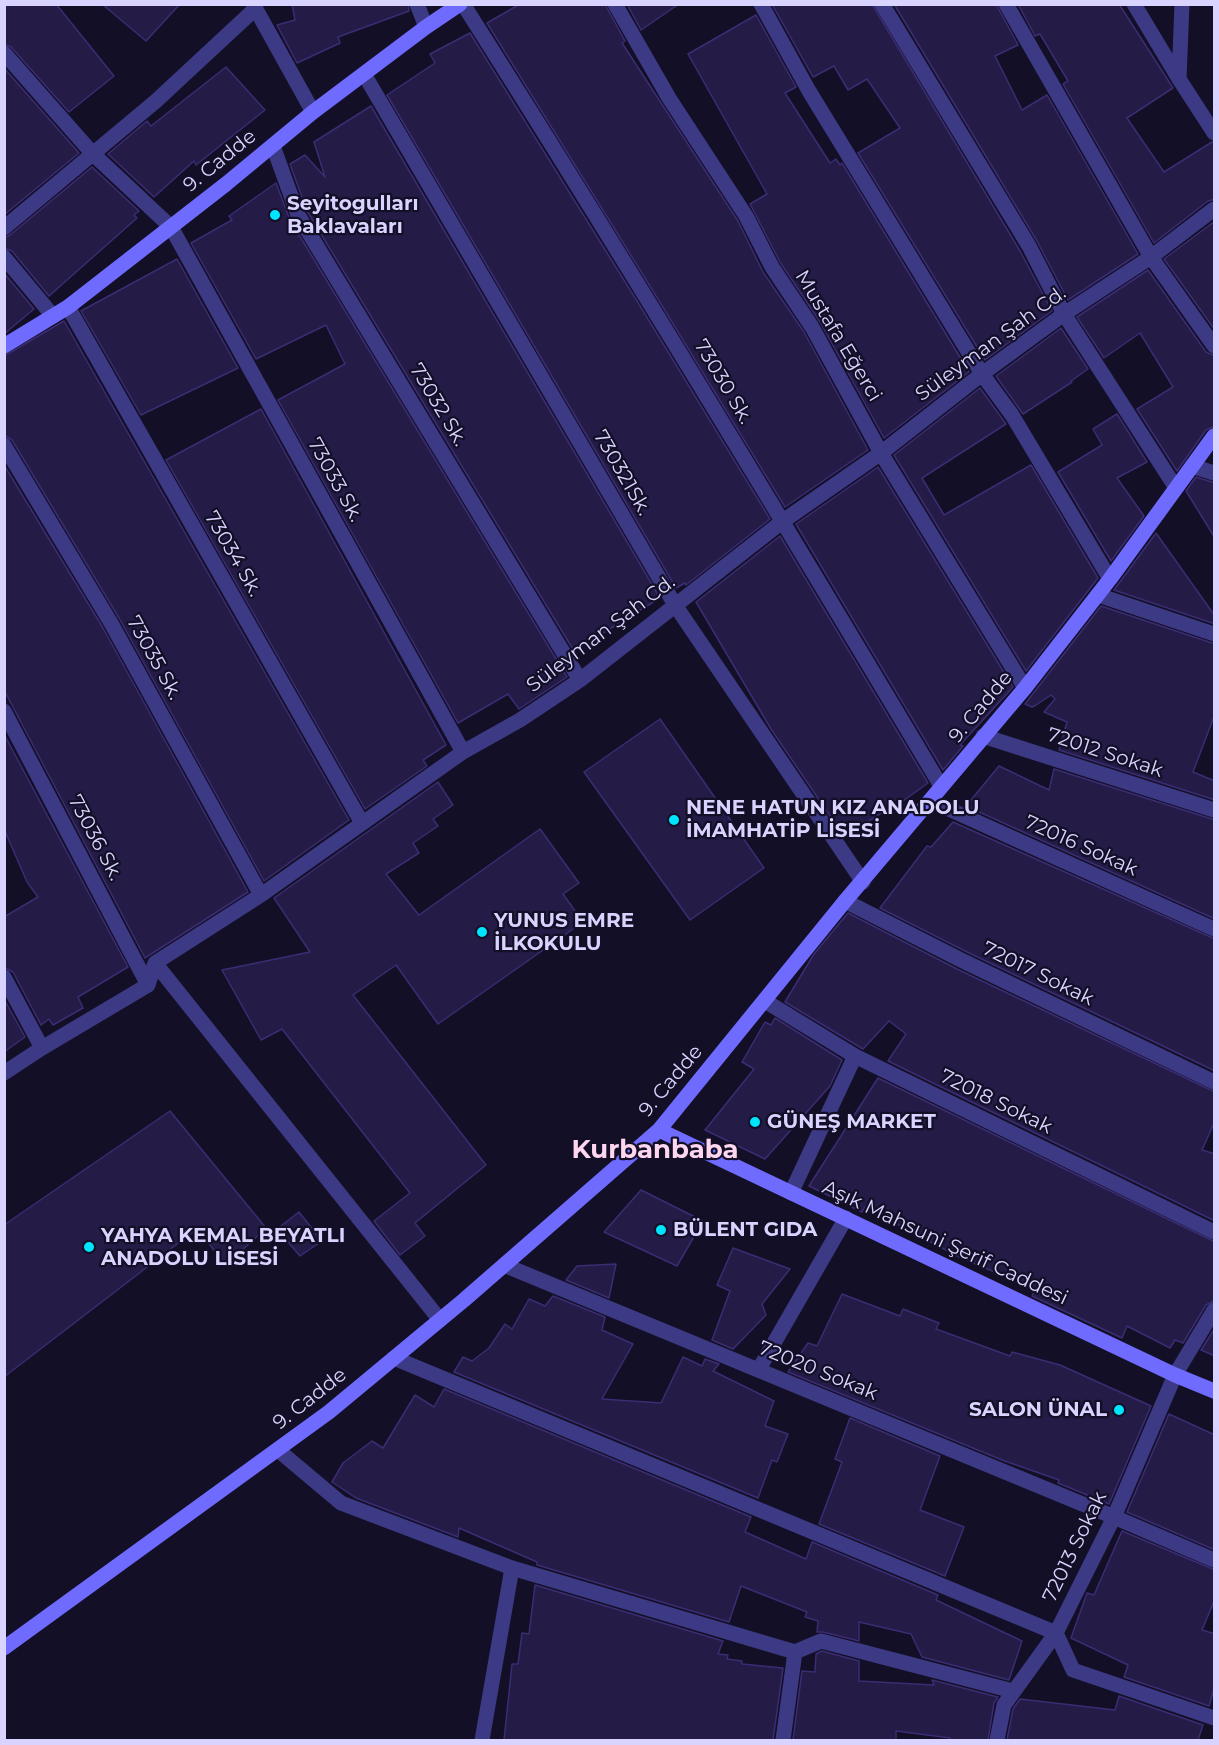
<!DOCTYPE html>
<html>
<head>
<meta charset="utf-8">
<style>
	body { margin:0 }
	#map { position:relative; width:1219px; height:1745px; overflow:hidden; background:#130f26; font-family:Montserrat,sans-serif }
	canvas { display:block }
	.frame { position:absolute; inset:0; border:6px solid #d9d4ff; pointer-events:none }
</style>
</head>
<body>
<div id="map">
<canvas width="1219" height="1745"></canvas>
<div class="frame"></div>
</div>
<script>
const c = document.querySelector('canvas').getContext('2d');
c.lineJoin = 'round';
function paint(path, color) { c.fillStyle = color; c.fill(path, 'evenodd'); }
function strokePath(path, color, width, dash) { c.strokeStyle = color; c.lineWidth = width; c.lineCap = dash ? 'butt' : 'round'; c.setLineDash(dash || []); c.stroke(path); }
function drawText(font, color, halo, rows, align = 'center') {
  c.font = font + ' Montserrat,sans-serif'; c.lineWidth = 4.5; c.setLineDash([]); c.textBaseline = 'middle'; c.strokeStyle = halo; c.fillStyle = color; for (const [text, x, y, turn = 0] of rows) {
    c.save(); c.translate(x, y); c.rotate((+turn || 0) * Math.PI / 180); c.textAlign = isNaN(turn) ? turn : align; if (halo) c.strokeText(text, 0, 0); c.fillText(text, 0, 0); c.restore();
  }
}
const building = new Path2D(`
	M 4,4 L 56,4 L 114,76 L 69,112 L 11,47 L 4,44 Z
	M 102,4 L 180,4 L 146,41 Z
	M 292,4 L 408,4 L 409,11 L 338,37 L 340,43 L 297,63 L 277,25 L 295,20 Z
	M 520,4 L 605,4 L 625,41 L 622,43 L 738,221 L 763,272 L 804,332 L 868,450 L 785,507 L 653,291 L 487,23 Z
	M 627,4 L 679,4 L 641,30 Z
	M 775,4 L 872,4 L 1020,251 L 1052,311 L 985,360 L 858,153 L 900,128 L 867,79 L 848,90 L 834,66 L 813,77 L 773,6 Z
	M 894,4 L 996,4 L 1018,45 L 995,56 L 1022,110 L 1047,95 L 1138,254 L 1068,300 L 1037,241 Z
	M 1018,4 L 1119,4 L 1173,88 L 1127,118 L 1164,172 L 1212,142 L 1215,143 L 1215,199 L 1208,201 L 1154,243 L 1063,84 L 1068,81 L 1040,34 L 1035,36 Z
	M 756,15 L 796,87 L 785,93 L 830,163 L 836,159 L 840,165 L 842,163 L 969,372 L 884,438 L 820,322 L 780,262 L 750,204 L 767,194 L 688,54 Z
	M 470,33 L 637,301 L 770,519 L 686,585 L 685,583 L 676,588 L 387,95 L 435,63 L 430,54 Z
	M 226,67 L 265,110 L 196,165 L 194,161 L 154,197 L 108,154 L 147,121 L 151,126 Z
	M 4,68 L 79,153 L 4,215 Z
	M 371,106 L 660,598 L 574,651 L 307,211 L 290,164 L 305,155 L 325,177 L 314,142 Z
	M 92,167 L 139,211 L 134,215 L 137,218 L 49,296 L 12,251 L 4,248 L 4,238 L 10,235 Z
	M 276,183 L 290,220 L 567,677 L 519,709 L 508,694 L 458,723 L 278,400 L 345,364 L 326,325 L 256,359 L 191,243 L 232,220 L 229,216 Z
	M 1215,221 L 1215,330 L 1164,259 Z
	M 177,259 L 238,368 L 141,415 L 81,311 Z
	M 1148,270 L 1206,352 L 1215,356 L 1215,426 L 1206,430 L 1177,471 L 1137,409 L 1173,387 L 1140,333 L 1104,358 L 1077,317 Z
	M 4,273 L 34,309 L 4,334 Z
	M 64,321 L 349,820 L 264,881 L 119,618 L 12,440 L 4,435 L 4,356 Z
	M 1061,328 L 1088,369 L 1071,381 L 1072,382 L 1023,414 L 996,376 Z
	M 980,388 L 1006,424 L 922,478 L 944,515 L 1031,465 L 1098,578 L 1026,671 L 894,455 Z
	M 261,409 L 446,745 L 423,760 L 427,766 L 365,809 L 166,460 Z
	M 1117,414 L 1147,462 L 1117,478 L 1144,516 L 1111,561 L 1058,472 L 1102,445 L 1093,429 Z
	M 4,465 L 103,628 L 248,892 L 145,958 L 4,690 Z
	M 878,467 L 1013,687 L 960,745 L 963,746 L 943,770 L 796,524 Z
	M 1196,477 L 1215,483 L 1215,538 L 1186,491 Z
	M 1156,533 L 1215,616 L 1215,624 L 1114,590 Z
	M 780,536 L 928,783 L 892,809 L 891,807 L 864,824 L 862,822 L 843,835 L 771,729 L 696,602 Z
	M 1101,606 L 1215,644 L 1215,714 L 1193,772 L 1215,781 L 1215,800 L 1059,750 L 1067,722 L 1044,712 L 1055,699 L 1051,695 L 1036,705 L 1032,707 L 1025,704 Z
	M 660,719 L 764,868 L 690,920 L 584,772 Z
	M 4,734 L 128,967 L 78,997 L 83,1008 L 53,1025 L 49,1019 L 41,1025 L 13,972 L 4,967 L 4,917 L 38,897 L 27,882 L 4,829 Z
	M 999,766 L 1049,790 L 1054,769 L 1215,820 L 1215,919 L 966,806 Z
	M 438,782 L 453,805 L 433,819 L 438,826 L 413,843 L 419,853 L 386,874 L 419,915 L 540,829 L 579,883 L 563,894 L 583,922 L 438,1024 L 396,965 L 353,995 L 486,1165 L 415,1223 L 425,1236 L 400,1255 L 374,1221 L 410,1193 L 282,1029 L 261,1040 L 222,970 L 310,952 L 274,898 Z
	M 953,822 L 1215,939 L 1215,1071 L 965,951 L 880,908 L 927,846 L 931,847 Z
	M 848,913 L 957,969 L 1215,1092 L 1215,1121 L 1202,1150 L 1215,1154 L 1215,1221 L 888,1061 L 906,1034 L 889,1021 L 863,1049 L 785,1002 L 814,954 Z
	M 4,999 L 25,1037 L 4,1052 Z
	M 775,1018 L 842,1060 L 830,1086 L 765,1159 L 705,1130 L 754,1069 L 742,1062 L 765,1022 L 771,1025 Z
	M 878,1078 L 1215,1242 L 1215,1300 L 1206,1305 L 1183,1343 L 1175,1340 L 1170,1348 L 1127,1326 L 1122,1338 L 1032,1296 L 1035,1289 L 959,1257 L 865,1207 L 862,1212 L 809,1186 Z
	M 170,1111 L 266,1228 L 225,1266 L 198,1228 L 4,1377 L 4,1225 Z
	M 641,1190 L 703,1221 L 677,1266 L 604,1232 Z
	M 299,1212 L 322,1241 L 300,1256 L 277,1229 Z
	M 733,1248 L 790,1269 L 762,1304 L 766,1315 L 733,1349 L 712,1340 L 730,1291 L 717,1285 Z
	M 616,1264 L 609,1298 L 566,1280 L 577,1266 Z
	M 842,1294 L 900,1316 L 903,1309 L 939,1323 L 936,1329 L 1010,1356 L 1012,1352 L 1060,1365 L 1151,1406 L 1109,1504 L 1058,1483 L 1059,1480 L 1002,1460 L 788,1372 L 808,1343 L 817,1346 Z
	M 553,1296 L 605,1317 L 602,1330 L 633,1344 L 602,1399 L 661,1403 L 683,1357 L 702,1366 L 705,1359 L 719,1364 L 713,1371 L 774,1401 L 765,1426 L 788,1434 L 777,1462 L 772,1460 L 758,1498 L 454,1372 L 463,1357 L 472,1361 L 489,1348 L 505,1324 L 512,1329 L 529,1299 L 545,1306 Z
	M 1215,1328 L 1215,1356 L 1201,1350 Z
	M 444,1389 L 751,1517 L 745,1532 L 806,1559 L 812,1542 L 938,1595 L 936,1600 L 1022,1641 L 1009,1680 L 922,1657 L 911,1634 L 859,1622 L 859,1641 L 823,1632 L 817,1632 L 818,1621 L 805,1617 L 807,1612 L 741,1586 L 729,1622 L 537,1565 L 537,1562 L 459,1528 L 458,1537 L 356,1498 L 332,1482 L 343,1463 L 372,1441 L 383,1448 L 415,1395 L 434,1407 Z
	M 1169,1414 L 1215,1435 L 1215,1550 L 1127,1512 Z
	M 850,1418 L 940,1456 L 920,1510 L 964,1527 L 945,1576 L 819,1524 L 842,1462 L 835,1459 Z
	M 1122,1531 L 1215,1570 L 1215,1599 L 1202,1630 L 1215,1634 L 1215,1685 L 1209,1706 L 1124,1677 L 1128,1665 L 1071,1638 L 1087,1593 L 1094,1595 Z
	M 535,1585 L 723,1641 L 718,1654 L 728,1655 L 727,1659 L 742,1661 L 742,1664 L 783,1668 L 773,1740 L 504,1740 L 512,1664 L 518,1664 L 522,1633 L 529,1634 Z
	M 822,1651 L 859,1661 L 859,1681 L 934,1685 L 932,1680 L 998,1697 L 994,1703 L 988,1740 L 950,1740 L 950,1738 L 896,1731 L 896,1740 L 793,1740 L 802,1671 L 815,1672 L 816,1654 Z
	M 1119,1696 L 1203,1725 L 1198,1740 L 1007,1740 L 1013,1709 L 1020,1699 L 1115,1710 Z`);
paint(building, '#241b47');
strokePath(building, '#3b2d73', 1.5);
strokePath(new Path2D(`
	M 253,4 L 313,112
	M 417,4 L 426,27
	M 463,4 C 627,262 785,524 941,786
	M 615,4 L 669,98 L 746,216 L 772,267 L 812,327 L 881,453 L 1025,688
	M 761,4 L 809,91 L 982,374 L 1012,415 L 1110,579
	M 882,4 L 1029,246 L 1064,314 L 1176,488
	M 1006,4 L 1151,257 L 1214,346
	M 1134,4 L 1179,79 L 1214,133
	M 4,53 L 93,154 L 171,227 L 463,752
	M 364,74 L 675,605 L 863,882
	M 1179,79 L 1182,4
	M 273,146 L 298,215 L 580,680
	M 4,228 L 156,101 L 255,9
	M 4,257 L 53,316
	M 68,307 L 362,823
	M 4,445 L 111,623 L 261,895
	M 1192,466 L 1214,473
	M 1098,595 L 1214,634
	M 4,711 L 148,985
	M 983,736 L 1214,810
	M 931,801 L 1214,929
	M 845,901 L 961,960 L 1214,1082
	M 155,963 L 440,1320
	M 4,977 L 42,1048
	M 765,1001 L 855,1056 L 1214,1232
	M 4,1073 L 42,1048 L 148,985 L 155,963 L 261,895 L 463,752 L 520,720 L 580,680 L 783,521 L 881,453 L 982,374 L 1064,314 L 1151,257 L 1214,209
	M 791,1193 L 855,1056
	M 504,1265 L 1114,1517 L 1214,1560
	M 1214,1310 L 1175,1375 L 1114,1517 L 1056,1633 L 1073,1670 L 1214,1718
	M 394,1358 L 1056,1633 L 1004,1705 L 997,1740
	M 759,1369 L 846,1218
	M 278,1450 L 341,1503 L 512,1568 L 795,1652 L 821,1641 L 1013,1691
	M 482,1740 L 512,1568
	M 783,1740 L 795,1652`), '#3d3a85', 15);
strokePath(new Path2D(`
	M 4,346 L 68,307 L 226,184 L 313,112 L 426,27 L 460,4
	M 659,1130 L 1175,1375 L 1214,1391
	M 4,1648 L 329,1412 L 464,1300 L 659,1130 L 845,901 L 1025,688 L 1110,579 L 1214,436`), '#6f6bff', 15);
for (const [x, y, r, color] of [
	[275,215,6,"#00e5ff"],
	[674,820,6,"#00e5ff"],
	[482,932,6,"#00e5ff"],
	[755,1122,6,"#00e5ff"],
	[661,1230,6,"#00e5ff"],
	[89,1247,6,"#00e5ff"],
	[1119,1410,6,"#00e5ff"]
]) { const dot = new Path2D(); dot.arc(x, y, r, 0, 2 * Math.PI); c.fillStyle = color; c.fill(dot); strokePath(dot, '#130f26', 2); }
drawText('20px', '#d9d4ff', '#130f26', [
	["9. Cadde",220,161,-39],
	["Mustafa Eğerci",838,336,59],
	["Süleyman Şah Cd.",991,344,-36],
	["73030 Sk.",723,382,59],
	["73032 Sk.",438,405,59],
	["730321Sk.",622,473,60],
	["73033 Sk.",335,480,61],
	["73034 Sk.",233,554,60],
	["Süleyman Şah Cd.",601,634,-37],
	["73035 Sk.",154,658,61],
	["9. Cadde",981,707,-50],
	["72012 Sokak",1105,753,18],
	["73036 Sk.",95,838,62],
	["72016 Sokak",1081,846,24],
	["72017 Sokak",1038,974,26],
	["9. Cadde",671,1081,-50],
	["72018 Sokak",996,1102,26],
	["Aşık Mahsuni Şerif Caddesi",945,1243,25],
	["72020 Sokak",818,1371,22],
	["9. Cadde",310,1399,-38],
	["72013 Sokak",1075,1547,-64]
]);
drawText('bold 20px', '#d9d4ff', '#130f26', [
	["Seyitogulları",287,204],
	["Baklavaları",287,227],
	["NENE HATUN KIZ ANADOLU",686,808],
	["İMAMHATİP LİSESİ",686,831],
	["YUNUS EMRE",494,921],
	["İLKOKULU",494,944],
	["GÜNEŞ MARKET",767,1122],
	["BÜLENT GIDA",673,1230],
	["YAHYA KEMAL BEYATLI",101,1236],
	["ANADOLU LİSESİ",101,1259],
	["SALON ÜNAL",1107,1410,"right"]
], 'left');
drawText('bold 26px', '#ffd6f0', '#130f26', [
	["Kurbanbaba",655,1150]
]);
</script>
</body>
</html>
